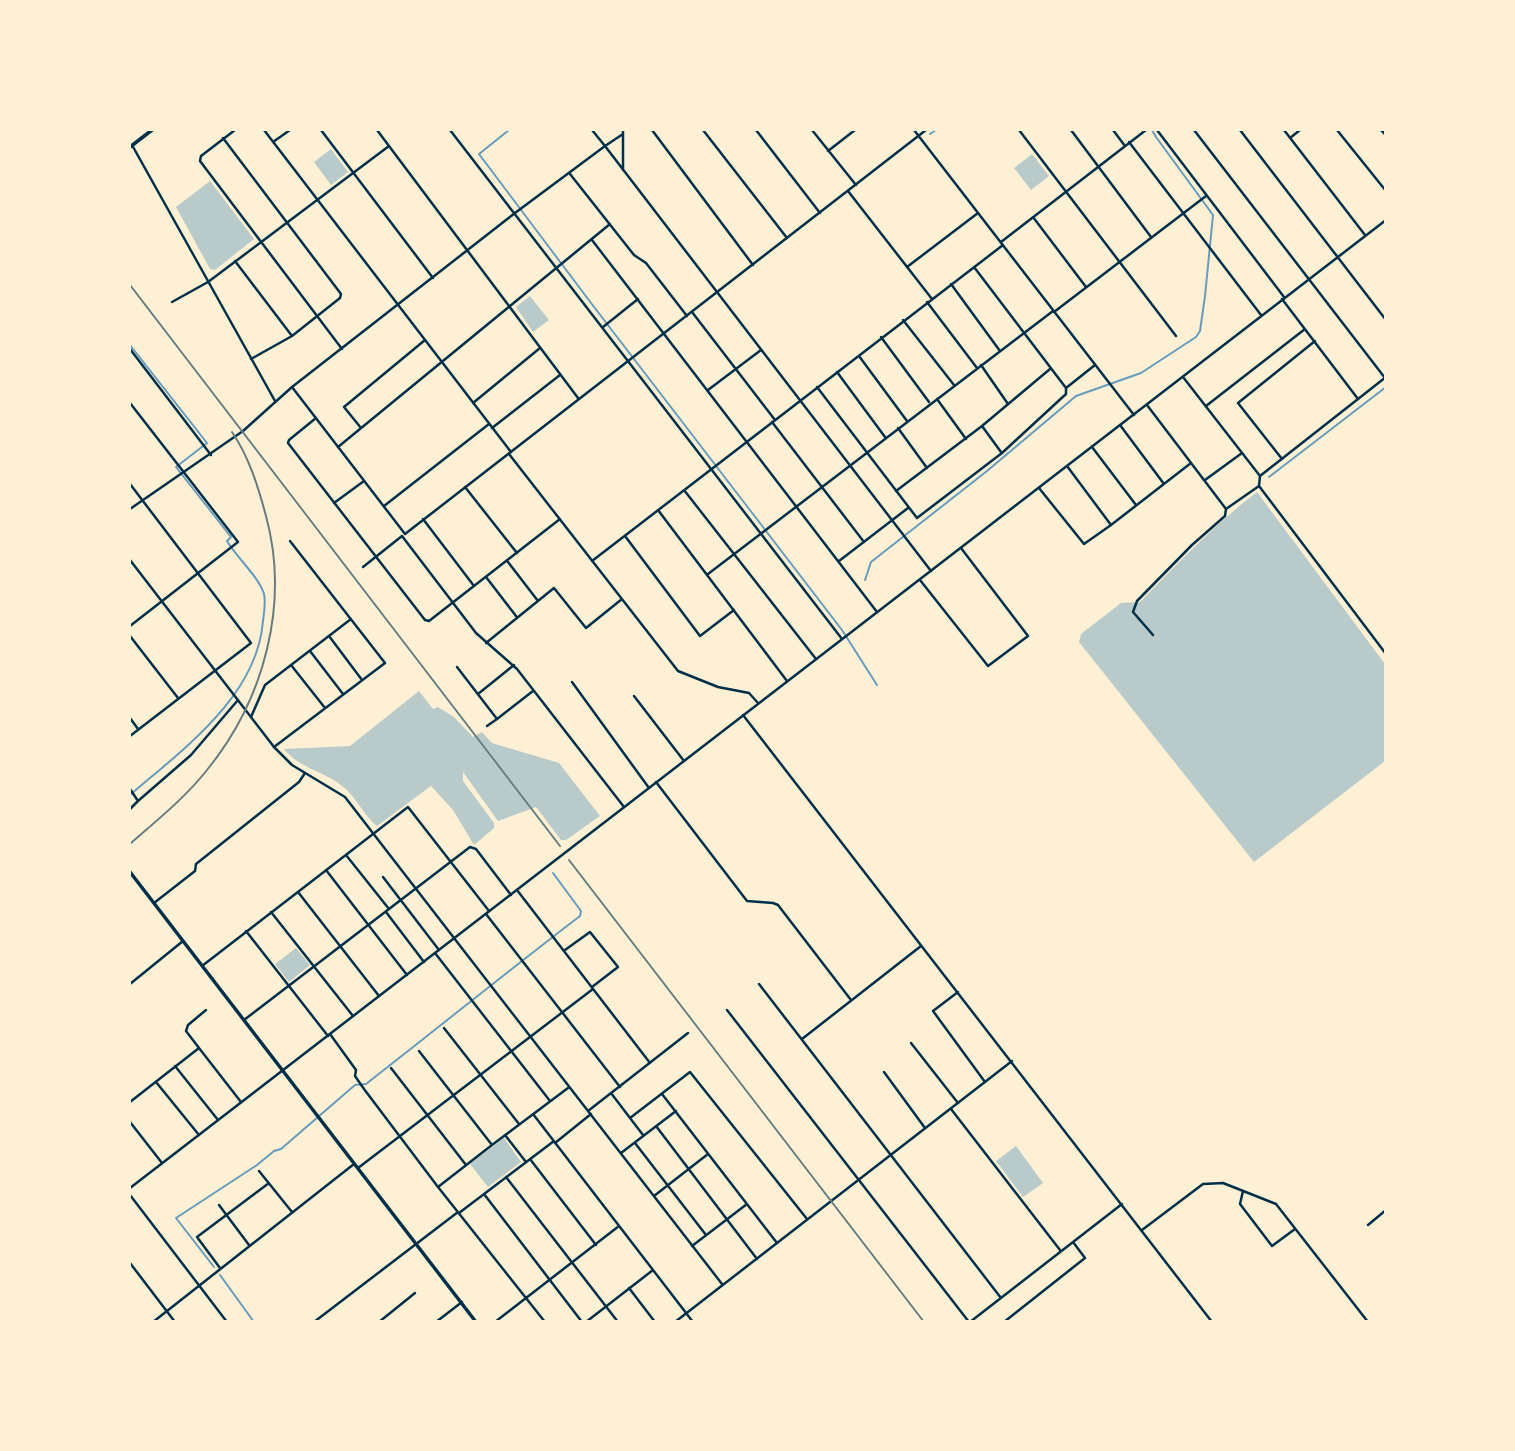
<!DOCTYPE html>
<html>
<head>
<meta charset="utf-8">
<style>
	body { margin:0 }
	#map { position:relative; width:1515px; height:1451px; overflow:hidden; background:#fdf0d5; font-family:"Public Sans",sans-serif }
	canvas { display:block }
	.frame { position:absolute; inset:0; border:131px solid #fdf0d5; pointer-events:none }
</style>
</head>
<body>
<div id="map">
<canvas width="1515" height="1451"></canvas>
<div class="frame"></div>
</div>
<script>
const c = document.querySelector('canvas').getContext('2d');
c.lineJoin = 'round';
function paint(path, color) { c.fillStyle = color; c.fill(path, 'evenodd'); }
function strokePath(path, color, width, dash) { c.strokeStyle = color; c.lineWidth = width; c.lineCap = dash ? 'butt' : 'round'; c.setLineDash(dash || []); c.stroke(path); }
paint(new Path2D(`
	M 331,149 L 348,172 L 331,185 L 314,162 Z
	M 1032,154 L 1049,176 L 1031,190 L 1014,168 Z
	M 210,181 L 254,239 L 215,270 L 210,269 L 176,207 Z
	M 530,296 L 549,320 L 533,332 L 516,307 Z
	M 1257,492 L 1385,664 L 1385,761 L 1254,862 L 1079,642 L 1081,634 L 1121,603 L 1140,602 C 1177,564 1215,524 1257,492 Z
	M 419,691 L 433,709 L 438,707 L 454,717 L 473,737 L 482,732 L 492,743 L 559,763 L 600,816 L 566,840 L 561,840 L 536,807 L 498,821 L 463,772 L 463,781 L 494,823 L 494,828 L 474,845 L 453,810 L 431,786 L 377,826 C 363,815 356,796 341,785 C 323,771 299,768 284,749 L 350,746 Z
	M 296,948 L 310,965 L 289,982 L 275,964 Z
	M 504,1138 L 521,1162 L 488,1187 L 470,1164 Z
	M 1016,1146 L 1043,1183 L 1023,1197 L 996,1161 Z`), '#b9caca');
strokePath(new Path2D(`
	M 509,130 L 479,154 L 591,303 L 842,630 L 877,685
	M 930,134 L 936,130
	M 130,345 L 207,443 L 176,467 L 231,537 L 227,541 C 237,558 259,577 264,594 C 266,602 264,613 263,621 C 257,697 183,749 130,795
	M 1269,477 L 1386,387
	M 865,580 L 871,562 L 987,471 L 1076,396 L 1141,373 L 1196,337 L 1200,331 L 1205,296 L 1213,215 L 1156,137 L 1152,130
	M 214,1267 L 176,1218 L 257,1165 L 274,1151 L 281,1149 L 355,1085 L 366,1084 C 438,1028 508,971 580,916 L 581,911 L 553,873
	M 220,1275 L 254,1322`), '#669bbc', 2);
strokePath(new Path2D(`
	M 235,130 L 201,156 L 200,161 L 342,349
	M 264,130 L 511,452
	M 321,130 L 433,278
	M 377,130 L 578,398
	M 623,130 L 623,170
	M 652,130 L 753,265
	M 703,130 L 787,238
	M 756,130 L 820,213
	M 812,130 L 856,185
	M 1019,130 L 1176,336
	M 1071,130 L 1151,237
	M 1113,130 L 1125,146
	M 1157,130 L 1284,297
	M 1194,130 L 1385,378
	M 1240,130 L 1386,320
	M 1284,130 L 1365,235
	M 1337,130 L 1386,191
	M 1381,130 L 1386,135
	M 623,134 L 605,146 L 931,571
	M 223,138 L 341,294 L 340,298 L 292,336 L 251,359
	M 1290,138 L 1300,130
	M 273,142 L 290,130
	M 1129,142 L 1261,315
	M 132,145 L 275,401
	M 828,151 L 855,130
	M 570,174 L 634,255 L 646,263 L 687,316
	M 848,191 L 932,299
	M 1033,217 L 1086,287
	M 592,240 L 877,612
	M 1001,242 L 1146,130
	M 235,261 L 292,336
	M 907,267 L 978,213
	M 974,267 L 1066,388
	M 951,284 L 1000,351
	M 1282,299 L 1358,399
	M 172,302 L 208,282 L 389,146
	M 927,302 L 977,368
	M 692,312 L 775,420
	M 1054,312 L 1206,196
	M 903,320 L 954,385
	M 603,327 L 638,299
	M 881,337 L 929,402
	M 130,349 L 211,455
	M 859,356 L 907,421
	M 981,365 L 1008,404
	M 837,372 L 885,437
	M 817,387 L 917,518 L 1002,453 L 1066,394 L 1066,388 L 1095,365
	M 708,390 L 761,350
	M 937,399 L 966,439
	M 130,403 L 238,542 L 130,626
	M 473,403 L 540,348
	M 1147,405 L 1226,509
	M 1206,406 L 1305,329
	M 316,418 L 289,440 L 288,443 L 425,620 L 429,621 L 560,519
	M 772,422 L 864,542
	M 1120,425 L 1164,484
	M 982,426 L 1001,452
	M 361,428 L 344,407 L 425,340
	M 492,428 L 560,375
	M 898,428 L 927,468
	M 338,447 L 610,224
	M 1092,447 L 1136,505
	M 509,454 L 678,671 L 718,687 L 749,693 L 758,703
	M 1282,459 L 1238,403 L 1315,341
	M 1067,466 L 1111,525 L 1191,463
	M 1205,480 L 1242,453
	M 130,484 L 251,643 L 130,736
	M 465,487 L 517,553
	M 1039,488 L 1084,544 L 1111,525
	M 684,490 L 816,659
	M 896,491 L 982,426 L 1050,369
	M 334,503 L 364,481
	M 384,506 L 489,424
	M 658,510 L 787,681
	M 423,519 L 474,586
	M 402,536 L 476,633 L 517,669 L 624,807
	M 625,536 L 700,636 L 734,610
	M 592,561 L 1003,245
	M 839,561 L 908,508
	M 508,562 L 538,601
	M 363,567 L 402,536
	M 708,574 L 1053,311
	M 486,577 L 516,616
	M 920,580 L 988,666 L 1028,636 L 961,548
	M 1153,635 L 1133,612 L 1137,601 L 1192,545 L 1225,516 L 1226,509 L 1259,486
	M 130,636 L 178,698
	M 329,636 L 362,680
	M 486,643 L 554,588 L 586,628 L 622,599
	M 310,651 L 343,694
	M 291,665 L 325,708
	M 457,667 L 497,719 L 533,691
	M 572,682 L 649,788
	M 478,694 L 514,665
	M 634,696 L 684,761
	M 251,717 L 265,685 L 351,619
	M 130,718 L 138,729
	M 487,726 L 497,719
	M 274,747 L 385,663 L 290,541
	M 656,782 L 747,901 L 773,903 L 778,905 L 851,1000
	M 130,789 L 138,801 L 191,755 L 238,700
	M 130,809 L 138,801
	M 346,855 L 389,909
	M 326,870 L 407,975
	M 383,877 L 439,950
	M 517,890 L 650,1063
	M 298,892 L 379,996
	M 154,903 L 195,871 L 196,864 L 299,782 L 305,773
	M 271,912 L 353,1016
	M 386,912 L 424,962
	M 486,914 L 620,1087
	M 246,931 L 328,1036
	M 454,938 L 722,1284
	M 565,950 L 590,932 L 618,967 L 592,987
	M 435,953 L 550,1101
	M 202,966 L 408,807 L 489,911
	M 130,984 L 183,941
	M 759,984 L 1001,1298
	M 958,992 L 933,1011 L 985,1082
	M 727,1010 L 969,1322
	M 244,1020 L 470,847 L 476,849 L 511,895
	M 444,1028 L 519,1124
	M 330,1034 L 356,1070 L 355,1076 L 364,1089 L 438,1187 L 545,1322
	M 802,1039 L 921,946
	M 911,1043 L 958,1103
	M 199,1048 L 186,1031 L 188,1025 L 206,1010
	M 419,1051 L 492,1145 L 568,1088
	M 175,1066 L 218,1120
	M 391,1068 L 466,1165
	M 884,1072 L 925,1128
	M 156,1082 L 199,1135
	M 611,1093 L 630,1118 L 690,1072 L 807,1219
	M 662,1094 L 777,1243
	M 130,1102 L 199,1048 L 241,1102
	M 951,1109 L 1060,1250
	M 588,1111 L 688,1033
	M 533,1114 L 693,1322
	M 630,1118 L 643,1135
	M 130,1122 L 162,1163
	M 656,1126 L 757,1259
	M 505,1135 L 526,1162
	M 555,1143 L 591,1114
	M 635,1143 L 706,1235
	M 621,1153 L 676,1111
	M 530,1159 L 596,1245
	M 358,1168 L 593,989
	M 259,1171 L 292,1212
	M 506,1177 L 618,1322
	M 438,1187 L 492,1145
	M 1243,1191 L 1240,1204 L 1272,1246 L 1295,1229
	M 484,1194 L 582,1322
	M 130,1195 L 227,1322
	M 654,1196 L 708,1154
	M 219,1205 L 249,1245
	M 459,1213 L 554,1141
	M 1368,1225 L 1386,1210
	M 692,1246 L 747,1204
	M 130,1263 L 175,1322
	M 220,1268 L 197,1237 L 269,1183
	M 629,1288 L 655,1322
	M 153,1322 L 354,1164
	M 314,1322 L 458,1212
	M 379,1322 L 415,1293
	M 436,1322 L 462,1302
	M 495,1322 L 619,1226
	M 586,1322 L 653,1270
	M 884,1322 L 886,1322
	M 970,1322 L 1122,1204
	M 1004,1322 L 1085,1258 L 1073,1242`), '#003049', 2.5);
strokePath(new Path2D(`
	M 450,130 L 842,639
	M 914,130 L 1134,415
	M 1183,377 L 1260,476 L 1259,486 L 1386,654
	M 292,387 L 405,534 L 926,130
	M 1260,476 L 1386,377
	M 130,509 L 243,431 L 292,387 L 515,213 L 605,146 L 592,130
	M 130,560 L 274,747 L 292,765 L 345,797 L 454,938
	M 743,715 L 1212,1322
	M 130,1188 L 1386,220
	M 1142,1230 L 1203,1184 L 1223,1183 L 1276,1204 L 1368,1322
	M 675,1322 L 1012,1061`), '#003049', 2.5);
strokePath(new Path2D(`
	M 130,147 L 152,130
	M 130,872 L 476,1322`), '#003049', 3.5);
strokePath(new Path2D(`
	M 130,285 L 560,846
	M 130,844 C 156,821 185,798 207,770 C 264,700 290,604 266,516 C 258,486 249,457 232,432
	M 569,860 L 924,1322`), '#657d81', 2);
</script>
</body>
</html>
